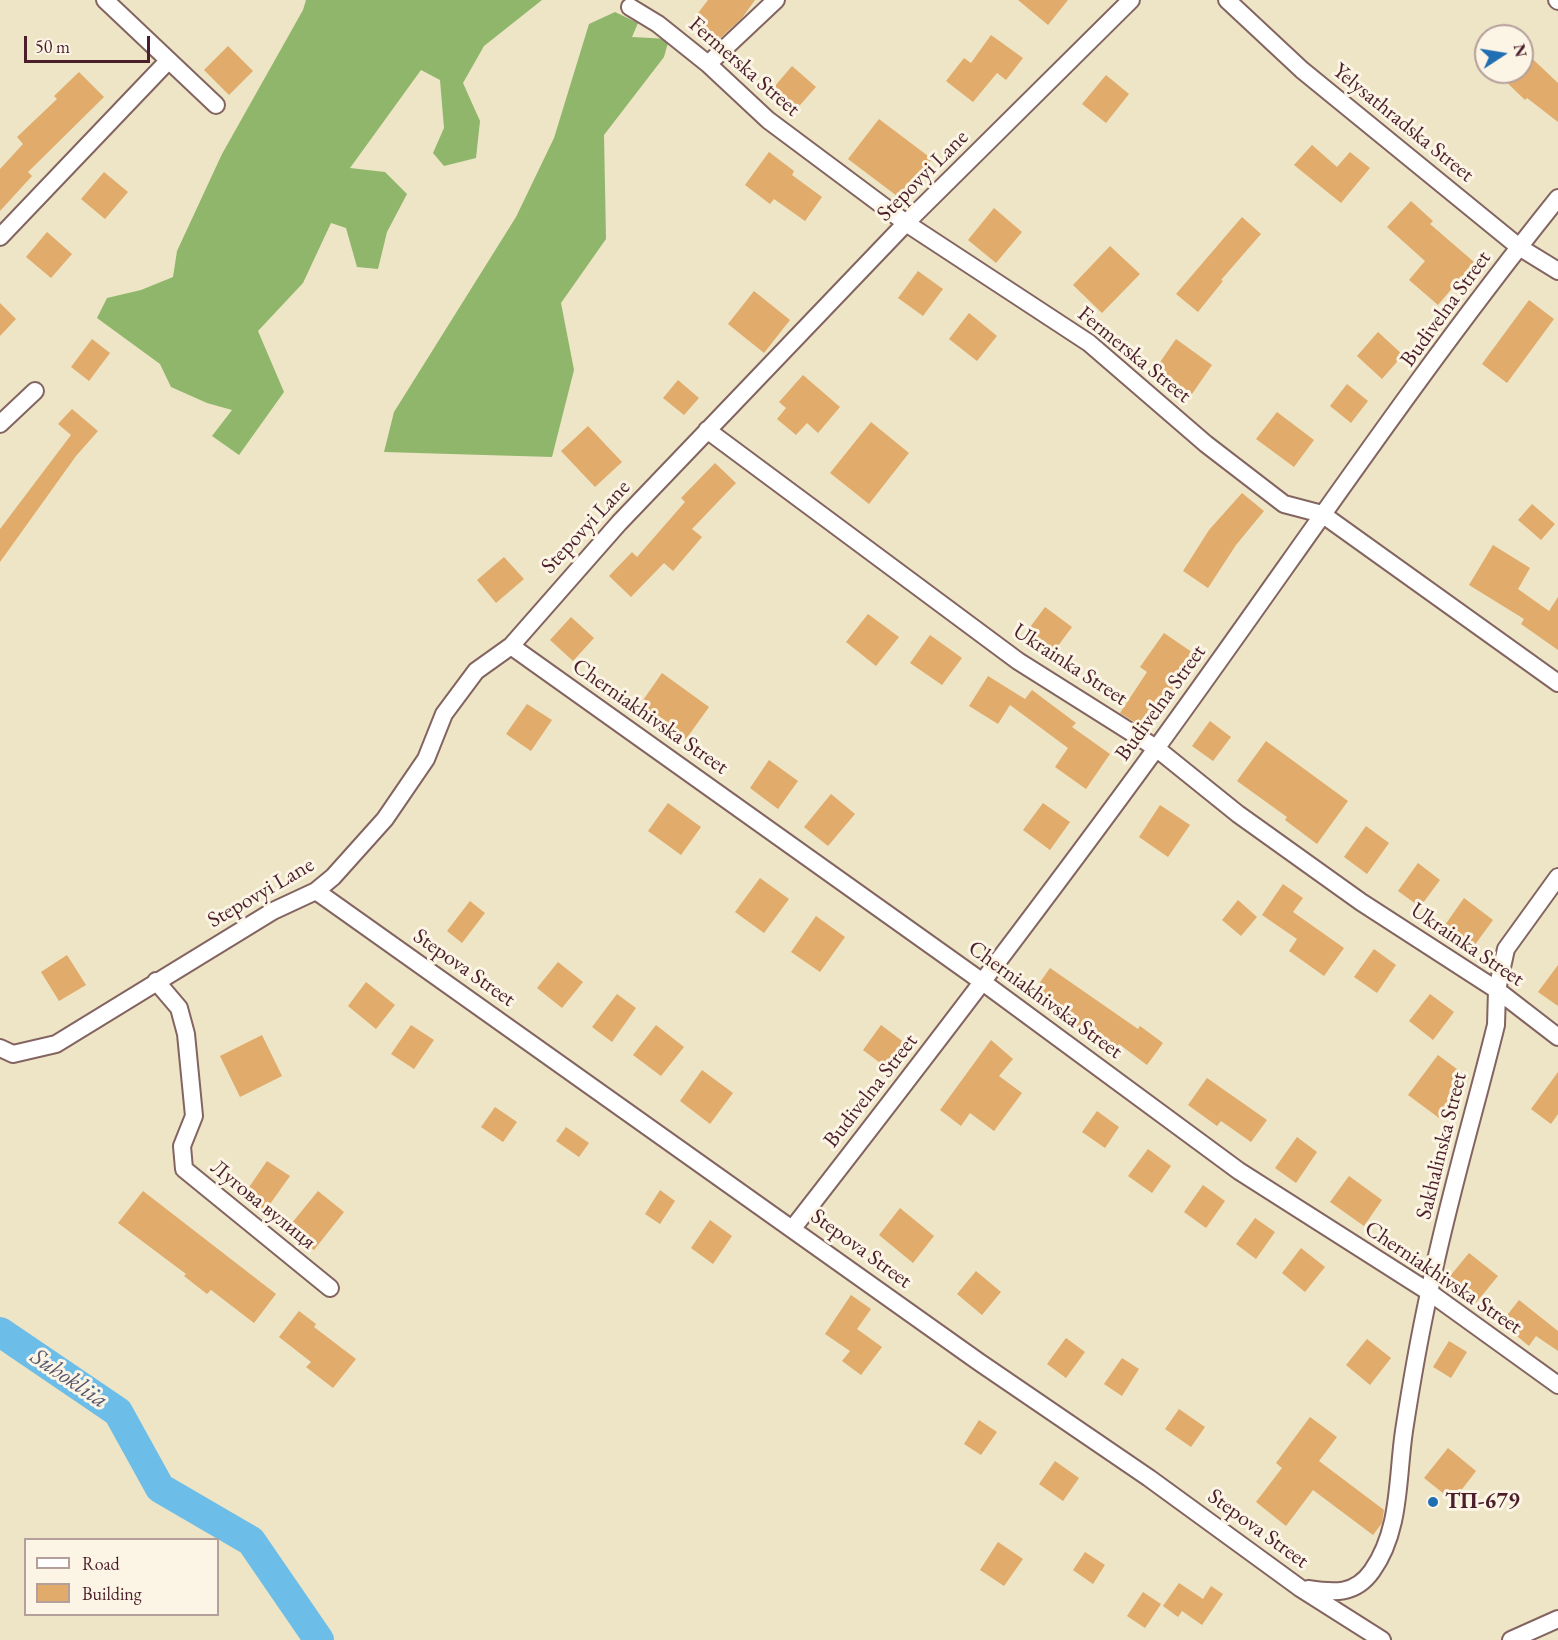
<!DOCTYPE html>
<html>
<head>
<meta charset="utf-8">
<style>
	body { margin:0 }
	#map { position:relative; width:1558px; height:1640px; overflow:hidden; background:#ede5c5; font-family:"EB Garamond",serif }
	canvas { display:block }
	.legend { position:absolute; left:24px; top:1538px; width:195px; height:78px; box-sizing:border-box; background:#fcf5e5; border:2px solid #b59f9b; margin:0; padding:8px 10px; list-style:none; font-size:18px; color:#4a1f2b }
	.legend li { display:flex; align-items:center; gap:12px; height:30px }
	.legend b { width:30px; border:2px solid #b59f9b }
	.north { position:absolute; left:1474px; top:24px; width:60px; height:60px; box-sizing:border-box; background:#fcf5e5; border:2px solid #b59f9b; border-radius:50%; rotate:78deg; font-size:16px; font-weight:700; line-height:24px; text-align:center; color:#4a1f2b }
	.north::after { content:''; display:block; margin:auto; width:21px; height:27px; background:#1f6fb2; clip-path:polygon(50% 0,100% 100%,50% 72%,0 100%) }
	.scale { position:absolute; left:24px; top:36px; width:126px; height:27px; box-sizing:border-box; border:3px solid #4a1f2b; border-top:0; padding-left:8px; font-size:18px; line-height:21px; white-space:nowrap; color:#4a1f2b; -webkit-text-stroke:4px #fcf5e5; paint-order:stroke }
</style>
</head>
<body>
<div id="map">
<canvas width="1558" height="1640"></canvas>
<ul class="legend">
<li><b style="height:8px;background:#fff"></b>Road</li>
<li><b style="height:16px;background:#e0ab6b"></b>Building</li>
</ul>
<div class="north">N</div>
<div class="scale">50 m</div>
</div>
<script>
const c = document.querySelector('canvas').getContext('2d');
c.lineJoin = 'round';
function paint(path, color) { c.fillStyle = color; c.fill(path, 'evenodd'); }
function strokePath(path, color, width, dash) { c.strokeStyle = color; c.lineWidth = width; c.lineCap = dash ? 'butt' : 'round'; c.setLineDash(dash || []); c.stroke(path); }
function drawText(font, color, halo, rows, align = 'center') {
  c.font = font + ' "EB Garamond",serif'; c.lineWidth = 6; c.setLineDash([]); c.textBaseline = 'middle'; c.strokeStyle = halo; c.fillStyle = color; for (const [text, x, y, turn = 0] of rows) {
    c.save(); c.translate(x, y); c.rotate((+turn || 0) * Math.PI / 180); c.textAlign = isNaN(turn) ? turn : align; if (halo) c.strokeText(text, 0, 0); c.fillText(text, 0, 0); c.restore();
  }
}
paint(new Path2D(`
	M 306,0 L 542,0 L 484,46 L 463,83 L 480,121 L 476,158 L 444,166 L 433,153 L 444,128 L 440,80 L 421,70 L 350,168 L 385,172 L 407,194 L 387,232 L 378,269 L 357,267 L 346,228 L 331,223 L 303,283 L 258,331 L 284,392 L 239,455 L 212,436 L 232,410 L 207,403 L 171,387 L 160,364 L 97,318 L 107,298 L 141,290 L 173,277 L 177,251 L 222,154 L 303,10 Z
	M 615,12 L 638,23 L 632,37 L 669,39 L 664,57 L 604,135 L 606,239 L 561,303 L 574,370 L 552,457 L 384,452 L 394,412 L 516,217 L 554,138 L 589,24 Z`), '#90b66c');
strokePath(new Path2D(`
	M 0,1332 L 118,1412 L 160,1488 L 251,1541 L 319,1640`), '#6cbde7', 30);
paint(new Path2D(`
	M 708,0 L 755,0 L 742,18 L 718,40 L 692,21 Z
	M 1018,0 L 1068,0 L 1048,25 Z
	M 991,35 L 1023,58 L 1006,80 L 997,73 L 973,102 L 946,81 L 964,58 L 971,63 Z
	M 228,46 L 253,71 L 229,95 L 204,70 Z
	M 1522,49 L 1558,83 L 1558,122 L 1527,98 L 1525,100 L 1496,72 L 1522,72 Z
	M 792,66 L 816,87 L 793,113 L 769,93 Z
	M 79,72 L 104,97 L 28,172 L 32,176 L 0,211 L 0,169 L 23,144 L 17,137 L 57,99 L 54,96 Z
	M 1106,75 L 1129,94 L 1106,123 L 1082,104 Z
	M 879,119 L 932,159 L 901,199 L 848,159 Z
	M 1312,145 L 1337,167 L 1350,152 L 1370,168 L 1341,203 L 1294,165 Z
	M 769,152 L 794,171 L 792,175 L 822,197 L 805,221 L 774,199 L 770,204 L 745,185 Z
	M 104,172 L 128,192 L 105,219 L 81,199 Z
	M 1411,201 L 1433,221 L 1430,224 L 1474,262 L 1438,305 L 1409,280 L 1425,261 L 1387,227 Z
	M 994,208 L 1022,232 L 996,263 L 968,240 Z
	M 1242,217 L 1261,234 L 1221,280 L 1223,281 L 1198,312 L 1176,294 Z
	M 47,232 L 72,254 L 51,278 L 26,257 Z
	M 1110,246 L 1140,274 L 1102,313 L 1073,285 Z
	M 918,271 L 943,289 L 923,316 L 898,298 Z
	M 754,291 L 790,320 L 764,353 L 728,324 Z
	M 1529,300 L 1554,319 L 1507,383 L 1482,364 Z
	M 0,303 L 16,319 L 0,336 Z
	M 969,313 L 997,336 L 977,361 L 949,339 Z
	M 1378,332 L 1403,355 L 1382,379 L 1357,356 Z
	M 92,339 L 110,353 L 89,381 L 71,367 Z
	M 1176,339 L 1212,365 L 1192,394 L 1156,368 Z
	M 803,375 L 840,407 L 818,433 L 807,423 L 796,435 L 777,419 L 786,408 L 779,402 Z
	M 678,380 L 699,398 L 684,415 L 663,398 Z
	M 1347,384 L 1368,401 L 1351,423 L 1330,406 Z
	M 72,409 L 98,431 L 76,456 L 0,562 L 0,529 L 71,435 L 58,424 Z
	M 1277,412 L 1314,440 L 1294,467 L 1256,439 Z
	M 871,422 L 909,453 L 869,504 L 830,473 Z
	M 588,426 L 622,462 L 595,487 L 561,451 Z
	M 715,463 L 736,483 L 692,529 L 702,537 L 673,571 L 664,563 L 631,597 L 609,576 L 632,552 L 637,557 L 685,502 L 681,498 Z
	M 1242,493 L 1264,511 L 1236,545 L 1208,588 L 1183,571 L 1209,530 Z
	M 1532,504 L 1555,524 L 1541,540 L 1518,520 Z
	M 1493,545 L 1530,568 L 1518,589 L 1549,611 L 1558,597 L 1558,650 L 1521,624 L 1524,619 L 1469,585 Z
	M 504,557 L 524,579 L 496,603 L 477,580 Z
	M 1045,607 L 1072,627 L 1052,654 L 1025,634 Z
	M 868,614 L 899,637 L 876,666 L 846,642 Z
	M 571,617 L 594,638 L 573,661 L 550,640 Z
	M 1164,633 L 1199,657 L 1175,692 L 1171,689 L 1146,729 L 1120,713 L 1147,672 L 1140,667 Z
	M 930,635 L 962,658 L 942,685 L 910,663 Z
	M 662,673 L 709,707 L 686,739 L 639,706 Z
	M 988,676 L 1025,699 L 1032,690 L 1076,723 L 1072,727 L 1110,754 L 1086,789 L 1055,767 L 1068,748 L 1010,705 L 998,724 L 969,706 Z
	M 527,704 L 552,720 L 531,751 L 506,734 Z
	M 1210,721 L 1231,737 L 1213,761 L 1192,746 Z
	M 1266,741 L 1348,801 L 1317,844 L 1285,820 L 1287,817 L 1237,781 Z
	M 769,760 L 798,781 L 778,809 L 750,788 Z
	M 831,794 L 855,814 L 828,846 L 804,827 Z
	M 668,803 L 701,827 L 681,855 L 648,831 Z
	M 1043,803 L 1070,822 L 1050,850 L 1023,830 Z
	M 1160,805 L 1190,825 L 1168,857 L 1139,837 Z
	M 1366,826 L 1389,843 L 1367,874 L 1344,857 Z
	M 1418,863 L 1440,880 L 1420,907 L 1398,891 Z
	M 760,878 L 789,899 L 764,933 L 735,912 Z
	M 1283,884 L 1303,898 L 1293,912 L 1344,948 L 1324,976 L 1289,951 L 1297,939 L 1262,915 Z
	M 1464,898 L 1493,920 L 1474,946 L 1445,925 Z
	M 1238,900 L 1257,917 L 1241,936 L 1222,920 Z
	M 470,901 L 485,913 L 462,943 L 447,931 Z
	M 816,916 L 845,937 L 820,972 L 791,952 Z
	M 1374,949 L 1396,965 L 1377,993 L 1354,977 Z
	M 67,955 L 86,985 L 59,1001 L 41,972 Z
	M 558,962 L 583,982 L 562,1008 L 537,988 Z
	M 1558,965 L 1558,1006 L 1538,992 Z
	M 1050,968 L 1138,1029 L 1140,1026 L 1163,1043 L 1147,1065 L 1119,1044 L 1113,1053 L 1031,995 Z
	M 366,982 L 395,1005 L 376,1029 L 348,1006 Z
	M 617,994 L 636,1008 L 612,1042 L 592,1027 Z
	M 1430,994 L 1454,1012 L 1433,1040 L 1409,1021 Z
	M 411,1025 L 434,1040 L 414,1069 L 391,1054 Z
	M 656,1025 L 684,1047 L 661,1076 L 633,1055 Z
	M 881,1025 L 905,1043 L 887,1068 L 863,1050 Z
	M 262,1035 L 282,1076 L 240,1097 L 220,1056 Z
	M 991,1040 L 1013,1059 L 999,1076 L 1022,1093 L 994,1131 L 970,1113 L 961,1126 L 940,1110 Z
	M 1438,1055 L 1469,1078 L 1439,1118 L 1408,1095 Z
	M 702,1070 L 733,1093 L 710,1124 L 680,1101 Z
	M 1558,1072 L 1558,1114 L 1551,1124 L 1531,1109 Z
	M 1207,1078 L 1267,1120 L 1251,1142 L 1221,1121 L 1217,1126 L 1188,1105 Z
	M 495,1107 L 517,1122 L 503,1142 L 481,1127 Z
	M 1097,1111 L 1119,1127 L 1105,1148 L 1082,1132 Z
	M 566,1127 L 589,1143 L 579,1157 L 556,1141 Z
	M 1297,1137 L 1317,1152 L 1296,1183 L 1275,1168 Z
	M 1148,1149 L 1171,1166 L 1152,1193 L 1128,1176 Z
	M 267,1161 L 290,1176 L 265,1211 L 243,1196 Z
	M 1349,1176 L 1382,1200 L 1364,1226 L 1330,1202 Z
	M 1203,1185 L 1225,1201 L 1206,1228 L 1184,1212 Z
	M 660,1190 L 675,1201 L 660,1224 L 645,1214 Z
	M 143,1191 L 276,1294 L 254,1323 L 211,1290 L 207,1294 L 184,1276 L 186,1274 L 118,1223 Z
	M 318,1191 L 344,1212 L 314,1250 L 287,1229 Z
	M 900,1208 L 934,1236 L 913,1263 L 879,1235 Z
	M 1255,1218 L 1275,1232 L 1256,1259 L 1236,1244 Z
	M 710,1220 L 732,1236 L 713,1264 L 691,1248 Z
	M 1301,1248 L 1325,1267 L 1305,1292 L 1282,1273 Z
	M 1469,1253 L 1498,1276 L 1475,1304 L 1446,1281 Z
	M 976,1271 L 1001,1292 L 982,1315 L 957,1294 Z
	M 851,1295 L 871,1309 L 857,1329 L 882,1347 L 861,1375 L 842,1361 L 850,1351 L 825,1334 Z
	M 1519,1300 L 1558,1331 L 1558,1351 L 1536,1336 L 1529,1346 L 1501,1323 Z
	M 299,1311 L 316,1324 L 314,1327 L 356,1359 L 333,1388 L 306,1367 L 311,1362 L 279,1337 Z
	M 1066,1338 L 1085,1352 L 1066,1378 L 1047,1364 Z
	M 1367,1339 L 1391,1358 L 1370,1385 L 1346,1365 Z
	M 1449,1341 L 1467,1352 L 1451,1378 L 1433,1367 Z
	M 1122,1358 L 1139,1369 L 1122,1396 L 1104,1384 Z
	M 1179,1409 L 1205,1427 L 1191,1447 L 1165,1429 Z
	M 1310,1417 L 1337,1437 L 1319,1461 L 1384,1510 L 1382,1523 L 1373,1535 L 1313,1490 L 1286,1526 L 1256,1502 L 1282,1468 L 1276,1463 Z
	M 979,1420 L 997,1432 L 981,1455 L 964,1444 Z
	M 1448,1448 L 1476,1471 L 1453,1501 L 1424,1478 Z
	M 1055,1461 L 1079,1478 L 1063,1501 L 1039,1484 Z
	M 998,1542 L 1023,1559 L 1004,1586 L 980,1570 Z
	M 1085,1552 L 1105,1565 L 1093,1584 L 1073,1570 Z
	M 1179,1583 L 1203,1599 L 1211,1586 L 1223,1594 L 1202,1625 L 1182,1611 L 1178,1617 L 1163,1606 Z
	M 1143,1592 L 1161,1604 L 1145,1628 L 1127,1616 Z`), '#e0ab6b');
const minor = new Path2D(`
	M 105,0 L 216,105
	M 1227,0 L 1302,70 L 1519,247 L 1558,271
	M 1557,0 L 1558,1
	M 630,7 L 658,24 L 708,64 L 768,120 L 906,223 L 1089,343 L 1206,444 L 1284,504 L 1322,514 L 1558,683
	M 708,64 L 776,0
	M 0,237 L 168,61
	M 0,424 L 35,391
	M 707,430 L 1018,661 L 1156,748 L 1238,814 L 1361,902 L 1497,990 L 1558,1037
	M 511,646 L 984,983 L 1239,1171 L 1429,1292 L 1558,1385
	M 316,891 L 979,1362 L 1149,1478 L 1300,1588 L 1382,1640
	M 156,981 L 179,1008 L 186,1034 L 194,1116 L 182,1146 L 184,1169 L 330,1288
	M 0,1048 L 13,1054 L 56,1044 L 273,911 L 316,891 L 333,877 L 385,819 L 426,759 L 444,714 L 476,671 L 511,646 L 619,523 L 906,223 L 1131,0
	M 793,1228 C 916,1070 1037,912 1155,750 C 1289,566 1415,376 1558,198
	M 1308,1589 C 1334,1593 1355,1595 1372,1571 C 1401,1530 1397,1478 1404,1431 C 1411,1385 1419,1339 1429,1293 C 1447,1203 1474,1114 1496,1025 L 1497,990 L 1506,949 L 1558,877
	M 1511,1640 L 1558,1619`);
strokePath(minor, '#836461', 20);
strokePath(minor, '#fff', 16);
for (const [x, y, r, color] of [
	[1433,1502,6,"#1f6fb2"]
]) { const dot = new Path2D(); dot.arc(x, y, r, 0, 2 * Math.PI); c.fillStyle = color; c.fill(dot); strokePath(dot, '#fcf5e5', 2); }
drawText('22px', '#4a1f2b', '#fcf5e5', [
	["Fermerska Street",744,67,41],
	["Yelysathradska Street",1403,123,39],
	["Stepovyi Lane",923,176,-45],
	["Budivelna Street",1446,309,-54],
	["Fermerska Street",1134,355,39],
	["Stepovyi Lane",586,527,-47],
	["Ukrainka Street",1070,665,33],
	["Budivelna Street",1161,703,-54],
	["Cherniakhivska Street",650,717,35],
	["Stepovyi Lane",261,893,-30],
	["Ukrainka Street",1467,945,34],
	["Stepova Street",464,968,35],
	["Cherniakhivska Street",1045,1000,36],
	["Budivelna Street",871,1091,-52],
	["Sakhalinska Street",1442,1146,-76],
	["Лугова вулиця",263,1205,39],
	["Stepova Street",861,1249,36],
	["Cherniakhivska Street",1443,1278,34],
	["Stepova Street",1258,1529,36]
]);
drawText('bold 22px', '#4a1f2b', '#fcf5e5', [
	["ТП-679",1445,1502]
], 'left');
drawText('italic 24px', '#56566d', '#fcf5e5', [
	["Suhokliia",69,1379,34]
]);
</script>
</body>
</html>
